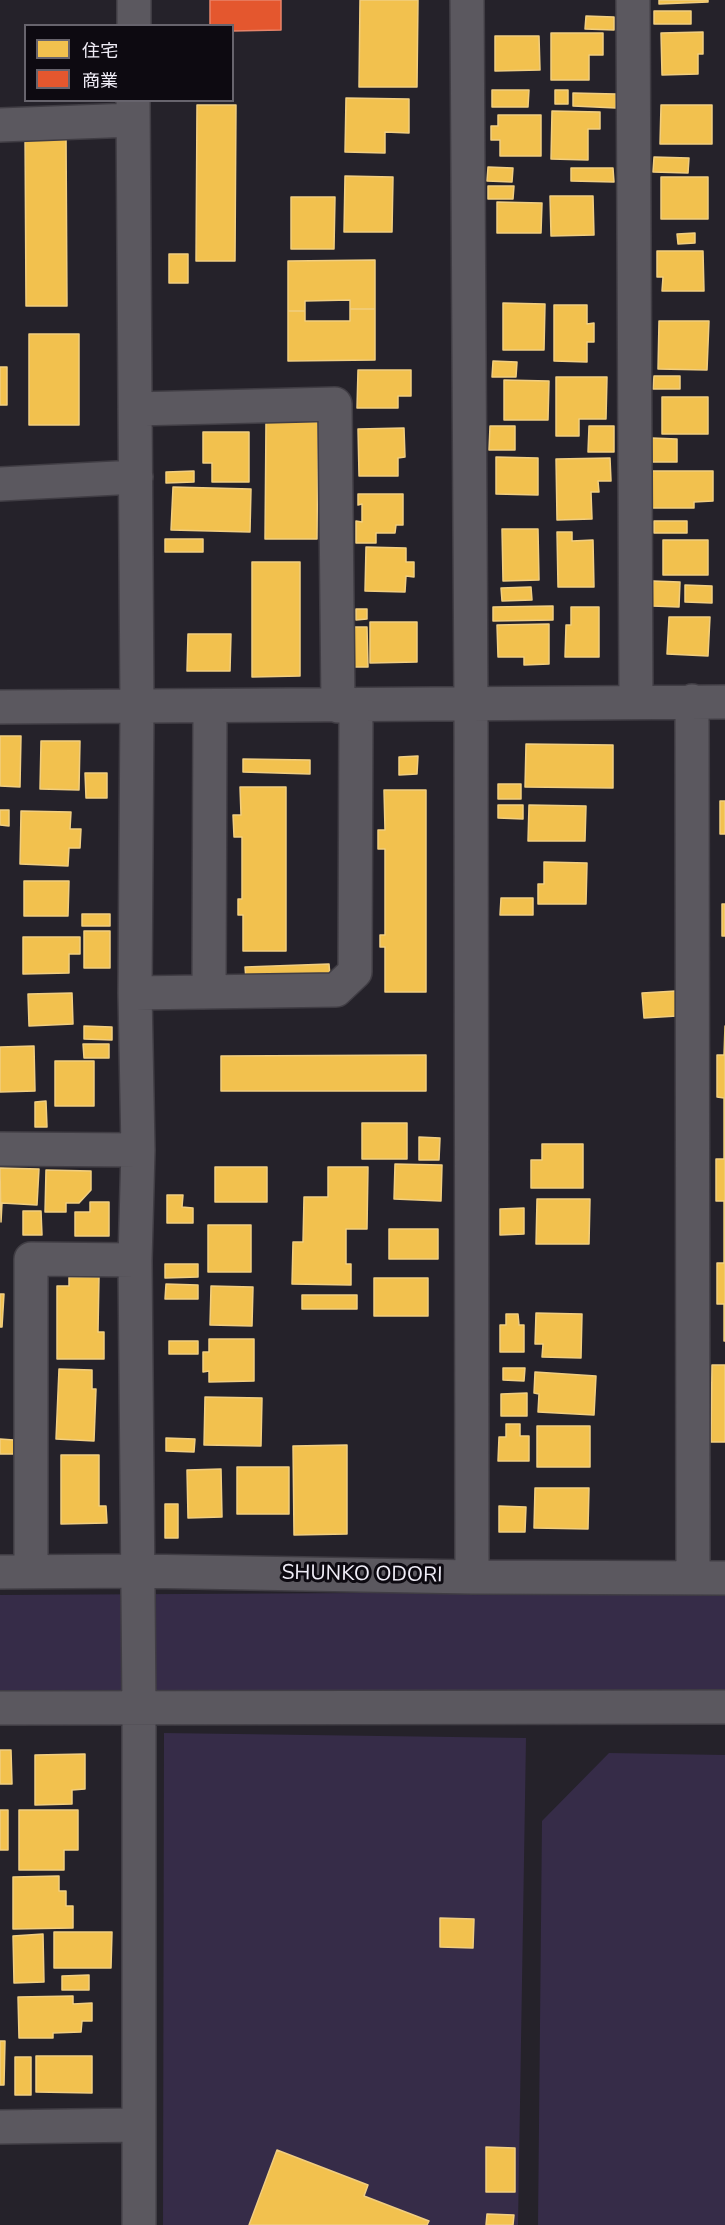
<!DOCTYPE html>
<html>
<head>
<meta charset="utf-8">
<style>
	body { margin:0 }
	#map { position:relative; width:725px; height:2225px; overflow:hidden; background:#25222a; font-family:"Nunito Sans","Noto Sans JP",sans-serif }
	canvas { display:block }
	.legend { position:absolute; left:24px; top:24px; width:210px; height:78px; box-sizing:border-box; background:#0d0a11; border:2px solid #67646d; margin:0; padding:8px 10px; list-style:none; font-size:18px; color:#efecf6 }
	.legend li { display:flex; align-items:center; gap:12px; height:30px }
	.legend b { width:30px; border:2px solid #67646d }
</style>
</head>
<body>
<div id="map">
<canvas width="725" height="2225"></canvas>
<ul class="legend">
<li><b style="height:16px;background:#f2c14e"></b>住宅</li>
<li><b style="height:16px;background:#e4572e"></b>商業</li>
</ul>
</div>
<script>
const c = document.querySelector('canvas').getContext('2d');
c.lineJoin = 'round';
function paint(path, color) { c.fillStyle = color; c.fill(path, 'evenodd'); }
function strokePath(path, color, width, dash) { c.strokeStyle = color; c.lineWidth = width; c.lineCap = dash ? 'butt' : 'round'; c.setLineDash(dash || []); c.stroke(path); }
function drawText(font, color, halo, rows, align = 'center') {
  c.font = font + ' "Nunito Sans",sans-serif'; c.lineWidth = 6; c.setLineDash([]); c.textBaseline = 'middle'; c.strokeStyle = halo; c.fillStyle = color; for (const [text, x, y, turn = 0] of rows) {
    c.save(); c.translate(x, y); c.rotate((+turn || 0) * Math.PI / 180); c.textAlign = isNaN(turn) ? turn : align; if (halo) c.strokeText(text, 0, 0); c.fillText(text, 0, 0); c.restore();
  }
}
paint(new Path2D(`
	M 725,1591 L 725,1692 L 0,1693 L 0,1595 Z
	M 164,1733 L 526,1738 L 518,2225 L 163,2225 Z
	M 609,1753 L 725,1755 L 725,2225 L 538,2225 L 542,1821 Z`), '#362c48');
const homes = new Path2D(`
	M 360,0 L 418,0 L 417,87 L 359,87 Z
	M 659,0 L 708,0 L 708,2 L 659,4 Z
	M 654,11 L 691,11 L 691,24 L 654,24 Z
	M 586,16 L 614,17 L 614,30 L 585,29 Z
	M 703,32 L 703,54 L 698,54 L 698,74 L 662,75 L 661,33 Z
	M 551,33 L 603,33 L 603,55 L 589,55 L 589,80 L 551,80 Z
	M 495,36 L 539,36 L 540,70 L 495,71 Z
	M 492,90 L 529,90 L 528,107 L 492,107 Z
	M 555,90 L 568,90 L 568,104 L 555,104 Z
	M 573,93 L 616,94 L 616,108 L 573,106 Z
	M 346,98 L 409,99 L 409,133 L 385,132 L 385,153 L 345,152 Z
	M 197,105 L 236,105 L 235,261 L 196,261 Z
	M 661,105 L 712,105 L 712,144 L 660,144 Z
	M 552,111 L 600,112 L 600,129 L 588,129 L 588,160 L 551,159 Z
	M 498,115 L 541,115 L 541,156 L 500,156 L 500,140 L 491,140 L 491,126 L 498,126 Z
	M 25,131 L 66,131 L 67,306 L 26,306 Z
	M 654,157 L 689,158 L 688,173 L 653,172 Z
	M 488,167 L 513,168 L 512,182 L 487,181 Z
	M 571,168 L 613,168 L 614,182 L 571,181 Z
	M 345,176 L 393,177 L 392,232 L 344,232 Z
	M 661,177 L 708,177 L 708,219 L 661,219 Z
	M 488,186 L 514,186 L 513,199 L 488,199 Z
	M 550,196 L 593,196 L 594,235 L 551,236 Z
	M 291,197 L 335,197 L 334,249 L 291,249 Z
	M 497,202 L 542,203 L 541,233 L 497,233 Z
	M 695,233 L 695,243 L 678,244 L 677,234 Z
	M 657,251 L 703,251 L 704,291 L 662,291 L 663,277 L 657,277 Z
	M 169,254 L 188,254 L 188,283 L 169,283 Z
	M 375,260 L 375,309 L 350,309 L 350,300 L 305,301 L 305,311 L 288,311 L 288,261 Z
	M 503,303 L 545,304 L 544,350 L 503,350 Z
	M 554,305 L 587,305 L 587,324 L 594,323 L 594,342 L 587,342 L 587,362 L 554,361 Z
	M 350,309 L 375,309 L 375,360 L 288,361 L 288,311 L 305,311 L 305,321 L 350,321 Z
	M 659,321 L 709,321 L 707,370 L 658,369 Z
	M 29,334 L 79,334 L 79,425 L 29,425 Z
	M 493,361 L 517,362 L 516,377 L 492,377 Z
	M 0,367 L 7,367 L 7,405 L 0,405 Z
	M 358,370 L 411,370 L 411,396 L 398,396 L 398,408 L 357,408 Z
	M 654,376 L 680,376 L 680,389 L 653,389 Z
	M 556,377 L 607,377 L 606,419 L 579,419 L 579,436 L 556,436 Z
	M 504,380 L 549,381 L 548,420 L 504,420 Z
	M 662,397 L 708,397 L 708,434 L 662,434 Z
	M 266,421 L 318,422 L 317,539 L 265,539 Z
	M 490,426 L 515,426 L 515,450 L 489,450 Z
	M 589,426 L 614,426 L 614,452 L 588,452 Z
	M 404,428 L 405,457 L 398,458 L 398,476 L 359,476 L 358,429 Z
	M 203,432 L 249,432 L 249,482 L 212,482 L 212,463 L 203,463 Z
	M 652,438 L 677,439 L 677,462 L 652,462 Z
	M 496,457 L 538,458 L 538,495 L 496,494 Z
	M 610,458 L 611,481 L 598,481 L 599,492 L 591,492 L 592,519 L 557,520 L 556,459 Z
	M 194,471 L 194,482 L 166,483 L 166,472 Z
	M 649,471 L 713,471 L 713,501 L 694,502 L 694,508 L 649,508 Z
	M 173,487 L 251,489 L 250,532 L 171,530 Z
	M 358,494 L 403,494 L 403,525 L 396,525 L 395,533 L 376,533 L 376,543 L 356,543 L 356,521 L 362,522 L 362,504 L 358,505 Z
	M 654,521 L 687,521 L 687,533 L 654,533 Z
	M 502,529 L 538,529 L 539,580 L 503,581 Z
	M 557,532 L 572,532 L 572,541 L 593,540 L 594,587 L 558,587 Z
	M 165,539 L 203,539 L 203,552 L 165,552 Z
	M 663,540 L 708,540 L 708,575 L 663,575 Z
	M 366,547 L 406,548 L 406,562 L 414,562 L 414,577 L 406,576 L 405,592 L 365,591 Z
	M 252,562 L 300,562 L 300,676 L 252,677 Z
	M 653,581 L 680,582 L 679,607 L 652,606 Z
	M 685,585 L 712,586 L 712,603 L 685,602 Z
	M 531,587 L 532,600 L 502,601 L 501,588 Z
	M 553,606 L 553,620 L 493,621 L 493,607 Z
	M 571,607 L 599,607 L 599,657 L 565,657 L 566,625 L 571,625 Z
	M 356,609 L 367,609 L 367,619 L 356,620 Z
	M 669,617 L 710,617 L 708,656 L 667,654 Z
	M 370,622 L 417,622 L 417,662 L 370,663 Z
	M 549,624 L 549,664 L 524,665 L 524,657 L 498,657 L 497,625 Z
	M 354,627 L 367,627 L 368,667 L 354,667 Z
	M 188,634 L 231,634 L 230,671 L 187,671 Z
	M 0,736 L 21,736 L 20,787 L 0,786 Z
	M 41,741 L 80,741 L 79,790 L 40,789 Z
	M 526,744 L 613,745 L 613,788 L 525,787 Z
	M 418,756 L 417,774 L 399,775 L 399,757 Z
	M 243,759 L 310,760 L 310,774 L 243,772 Z
	M 85,773 L 107,773 L 107,798 L 86,798 Z
	M 498,784 L 521,784 L 521,799 L 498,799 Z
	M 240,787 L 286,787 L 286,951 L 243,951 L 243,915 L 238,915 L 238,899 L 242,899 L 242,837 L 234,837 L 233,815 L 241,815 Z
	M 384,790 L 426,790 L 426,992 L 385,992 L 385,947 L 380,947 L 380,935 L 385,935 L 385,849 L 378,849 L 378,830 L 385,830 Z
	M 720,801 L 725,801 L 725,834 L 720,834 Z
	M 498,805 L 523,805 L 523,819 L 498,818 Z
	M 529,805 L 586,806 L 585,841 L 528,841 Z
	M 0,810 L 9,810 L 9,826 L 0,825 Z
	M 21,811 L 71,812 L 70,829 L 81,829 L 80,848 L 69,848 L 68,866 L 20,864 Z
	M 544,862 L 587,863 L 586,904 L 538,904 L 538,884 L 544,884 Z
	M 24,881 L 69,881 L 68,916 L 24,916 Z
	M 501,898 L 533,898 L 533,915 L 500,915 Z
	M 722,904 L 725,904 L 725,936 L 722,936 Z
	M 82,914 L 110,914 L 110,926 L 82,926 Z
	M 84,931 L 110,931 L 110,968 L 84,968 Z
	M 23,937 L 80,937 L 80,954 L 69,954 L 69,973 L 23,974 Z
	M 329,964 L 330,976 L 246,980 L 245,967 Z
	M 676,991 L 677,1016 L 644,1018 L 642,993 Z
	M 72,993 L 73,1024 L 29,1026 L 28,994 Z
	M 84,1026 L 112,1027 L 112,1040 L 84,1039 Z
	M 725,1026 L 725,1341 L 724,1341 L 724,1304 L 717,1304 L 717,1263 L 724,1263 L 724,1201 L 716,1201 L 716,1159 L 724,1159 L 724,1098 L 717,1097 L 717,1055 L 724,1055 Z
	M 83,1044 L 109,1044 L 109,1058 L 84,1058 Z
	M 34,1046 L 35,1091 L 0,1092 L 0,1047 Z
	M 426,1055 L 426,1091 L 221,1091 L 221,1056 Z
	M 55,1061 L 94,1061 L 94,1106 L 55,1106 Z
	M 46,1101 L 47,1127 L 35,1127 L 35,1102 Z
	M 362,1123 L 407,1123 L 407,1159 L 362,1159 Z
	M 419,1137 L 440,1138 L 439,1160 L 419,1160 Z
	M 542,1144 L 583,1144 L 583,1188 L 531,1188 L 531,1160 L 542,1160 Z
	M 395,1164 L 442,1165 L 441,1201 L 394,1199 Z
	M 215,1167 L 267,1167 L 267,1202 L 215,1202 Z
	M 328,1167 L 368,1167 L 367,1229 L 346,1229 L 346,1264 L 351,1264 L 351,1285 L 292,1284 L 293,1242 L 303,1242 L 304,1197 L 328,1197 Z
	M 0,1168 L 39,1169 L 37,1205 L 2,1203 L 1,1222 Z
	M 46,1170 L 91,1171 L 91,1190 L 79,1203 L 66,1203 L 66,1212 L 45,1212 Z
	M 167,1195 L 183,1195 L 182,1207 L 193,1208 L 193,1223 L 167,1223 Z
	M 537,1199 L 590,1199 L 589,1244 L 536,1244 Z
	M 90,1202 L 109,1202 L 109,1236 L 75,1236 L 75,1212 L 90,1212 Z
	M 524,1208 L 524,1234 L 500,1235 L 500,1209 Z
	M 23,1211 L 41,1211 L 42,1235 L 23,1235 Z
	M 208,1225 L 251,1225 L 251,1272 L 208,1272 Z
	M 389,1229 L 438,1229 L 438,1259 L 389,1259 Z
	M 165,1264 L 198,1264 L 198,1277 L 165,1278 Z
	M 69,1277 L 99,1277 L 98,1332 L 104,1332 L 104,1359 L 57,1359 L 57,1286 L 69,1286 Z
	M 374,1278 L 428,1278 L 428,1316 L 374,1316 Z
	M 166,1284 L 198,1285 L 198,1299 L 165,1299 Z
	M 211,1286 L 253,1287 L 252,1326 L 210,1325 Z
	M 0,1294 L 4,1294 L 2,1327 L 0,1327 Z
	M 302,1295 L 357,1295 L 357,1309 L 302,1309 Z
	M 536,1313 L 582,1314 L 581,1358 L 542,1357 L 543,1344 L 535,1344 Z
	M 506,1314 L 518,1314 L 519,1325 L 524,1325 L 524,1352 L 500,1352 L 500,1325 L 506,1325 Z
	M 209,1339 L 254,1339 L 254,1381 L 209,1382 L 209,1371 L 203,1372 L 203,1352 L 209,1352 Z
	M 169,1341 L 198,1341 L 198,1354 L 169,1354 Z
	M 712,1365 L 725,1365 L 725,1442 L 711,1442 Z
	M 503,1368 L 525,1368 L 524,1381 L 503,1380 Z
	M 59,1369 L 92,1370 L 92,1389 L 96,1389 L 94,1441 L 56,1439 Z
	M 535,1372 L 596,1376 L 594,1415 L 538,1412 L 539,1394 L 534,1393 Z
	M 527,1393 L 527,1416 L 501,1416 L 501,1394 Z
	M 205,1397 L 262,1398 L 261,1446 L 204,1445 Z
	M 506,1424 L 520,1424 L 520,1436 L 529,1436 L 529,1461 L 498,1461 L 499,1437 L 506,1437 Z
	M 537,1426 L 590,1426 L 590,1467 L 537,1467 Z
	M 166,1438 L 195,1439 L 194,1452 L 166,1451 Z
	M 0,1439 L 14,1440 L 14,1454 L 0,1454 Z
	M 347,1445 L 347,1534 L 294,1535 L 293,1446 Z
	M 61,1455 L 99,1455 L 99,1506 L 106,1506 L 107,1523 L 61,1524 Z
	M 237,1467 L 289,1467 L 289,1514 L 237,1514 Z
	M 221,1469 L 222,1517 L 188,1518 L 187,1470 Z
	M 535,1488 L 589,1488 L 588,1529 L 534,1528 Z
	M 165,1504 L 178,1504 L 178,1538 L 165,1538 Z
	M 499,1506 L 526,1507 L 525,1532 L 499,1532 Z
	M 0,1750 L 11,1750 L 12,1784 L 0,1784 Z
	M 85,1754 L 85,1789 L 72,1790 L 72,1804 L 35,1805 L 35,1755 Z
	M 0,1810 L 8,1810 L 8,1850 L 0,1850 Z
	M 19,1810 L 78,1810 L 78,1850 L 64,1850 L 64,1870 L 19,1870 Z
	M 59,1876 L 59,1891 L 66,1891 L 66,1906 L 73,1906 L 73,1928 L 13,1929 L 13,1877 Z
	M 440,1918 L 474,1919 L 473,1948 L 440,1947 Z
	M 54,1932 L 112,1932 L 111,1968 L 54,1968 Z
	M 43,1934 L 44,1982 L 14,1983 L 13,1936 Z
	M 89,1975 L 89,1990 L 62,1990 L 62,1976 Z
	M 73,1996 L 73,2004 L 92,2003 L 92,2021 L 82,2021 L 81,2032 L 53,2033 L 53,2038 L 19,2038 L 18,1997 Z
	M 0,2041 L 5,2041 L 4,2085 L 0,2085 Z
	M 36,2056 L 92,2056 L 92,2093 L 36,2092 Z
	M 15,2057 L 31,2057 L 31,2095 L 15,2095 Z
	M 486,2147 L 515,2148 L 515,2192 L 486,2192 Z
	M 277,2150 L 368,2185 L 364,2196 L 429,2221 L 427,2225 L 249,2225 Z
	M 487,2214 L 514,2215 L 513,2225 L 486,2225 Z`);
paint(homes, '#f2c14e');
strokePath(homes, '#f1ce80', 1.5);
const shops = new Path2D(`
	M 210,0 L 281,0 L 281,30 L 232,31 L 232,26 L 210,26 Z`);
paint(shops, '#e4572e');
strokePath(shops, '#e7846a', 1.5);
const minor = new Path2D(`
	M 467,0 L 471,705 L 472,1577
	M 633,0 L 636,702
	M 134,26 L 134,0
	M 133,100 L 137,707 L 135,993 L 138,1150 L 135,1260 L 139,1707 L 139,2225
	M 0,125 L 133,120
	M 135,409 L 335,404 L 338,706
	M 0,484 L 136,477
	M 692,701 L 693,1577
	M 0,707 L 725,702
	M 209,992 L 210,707
	M 135,993 L 336,990 L 355,972 L 356,706
	M 0,1149 L 138,1150
	M 0,1572 L 138,1571 L 472,1577 L 725,1578
	M 31,1572 L 31,1259 L 135,1260
	M 0,1708 L 725,1707
	M 0,2127 L 139,2125`);
strokePath(minor, '#403d44', 36);
strokePath(minor, '#5b585f', 33);
drawText('21px', '#efecf6', '#0d0a11', [
	["SHUNKO ODORI",362,1575,1]
]);
</script>
</body>
</html>
